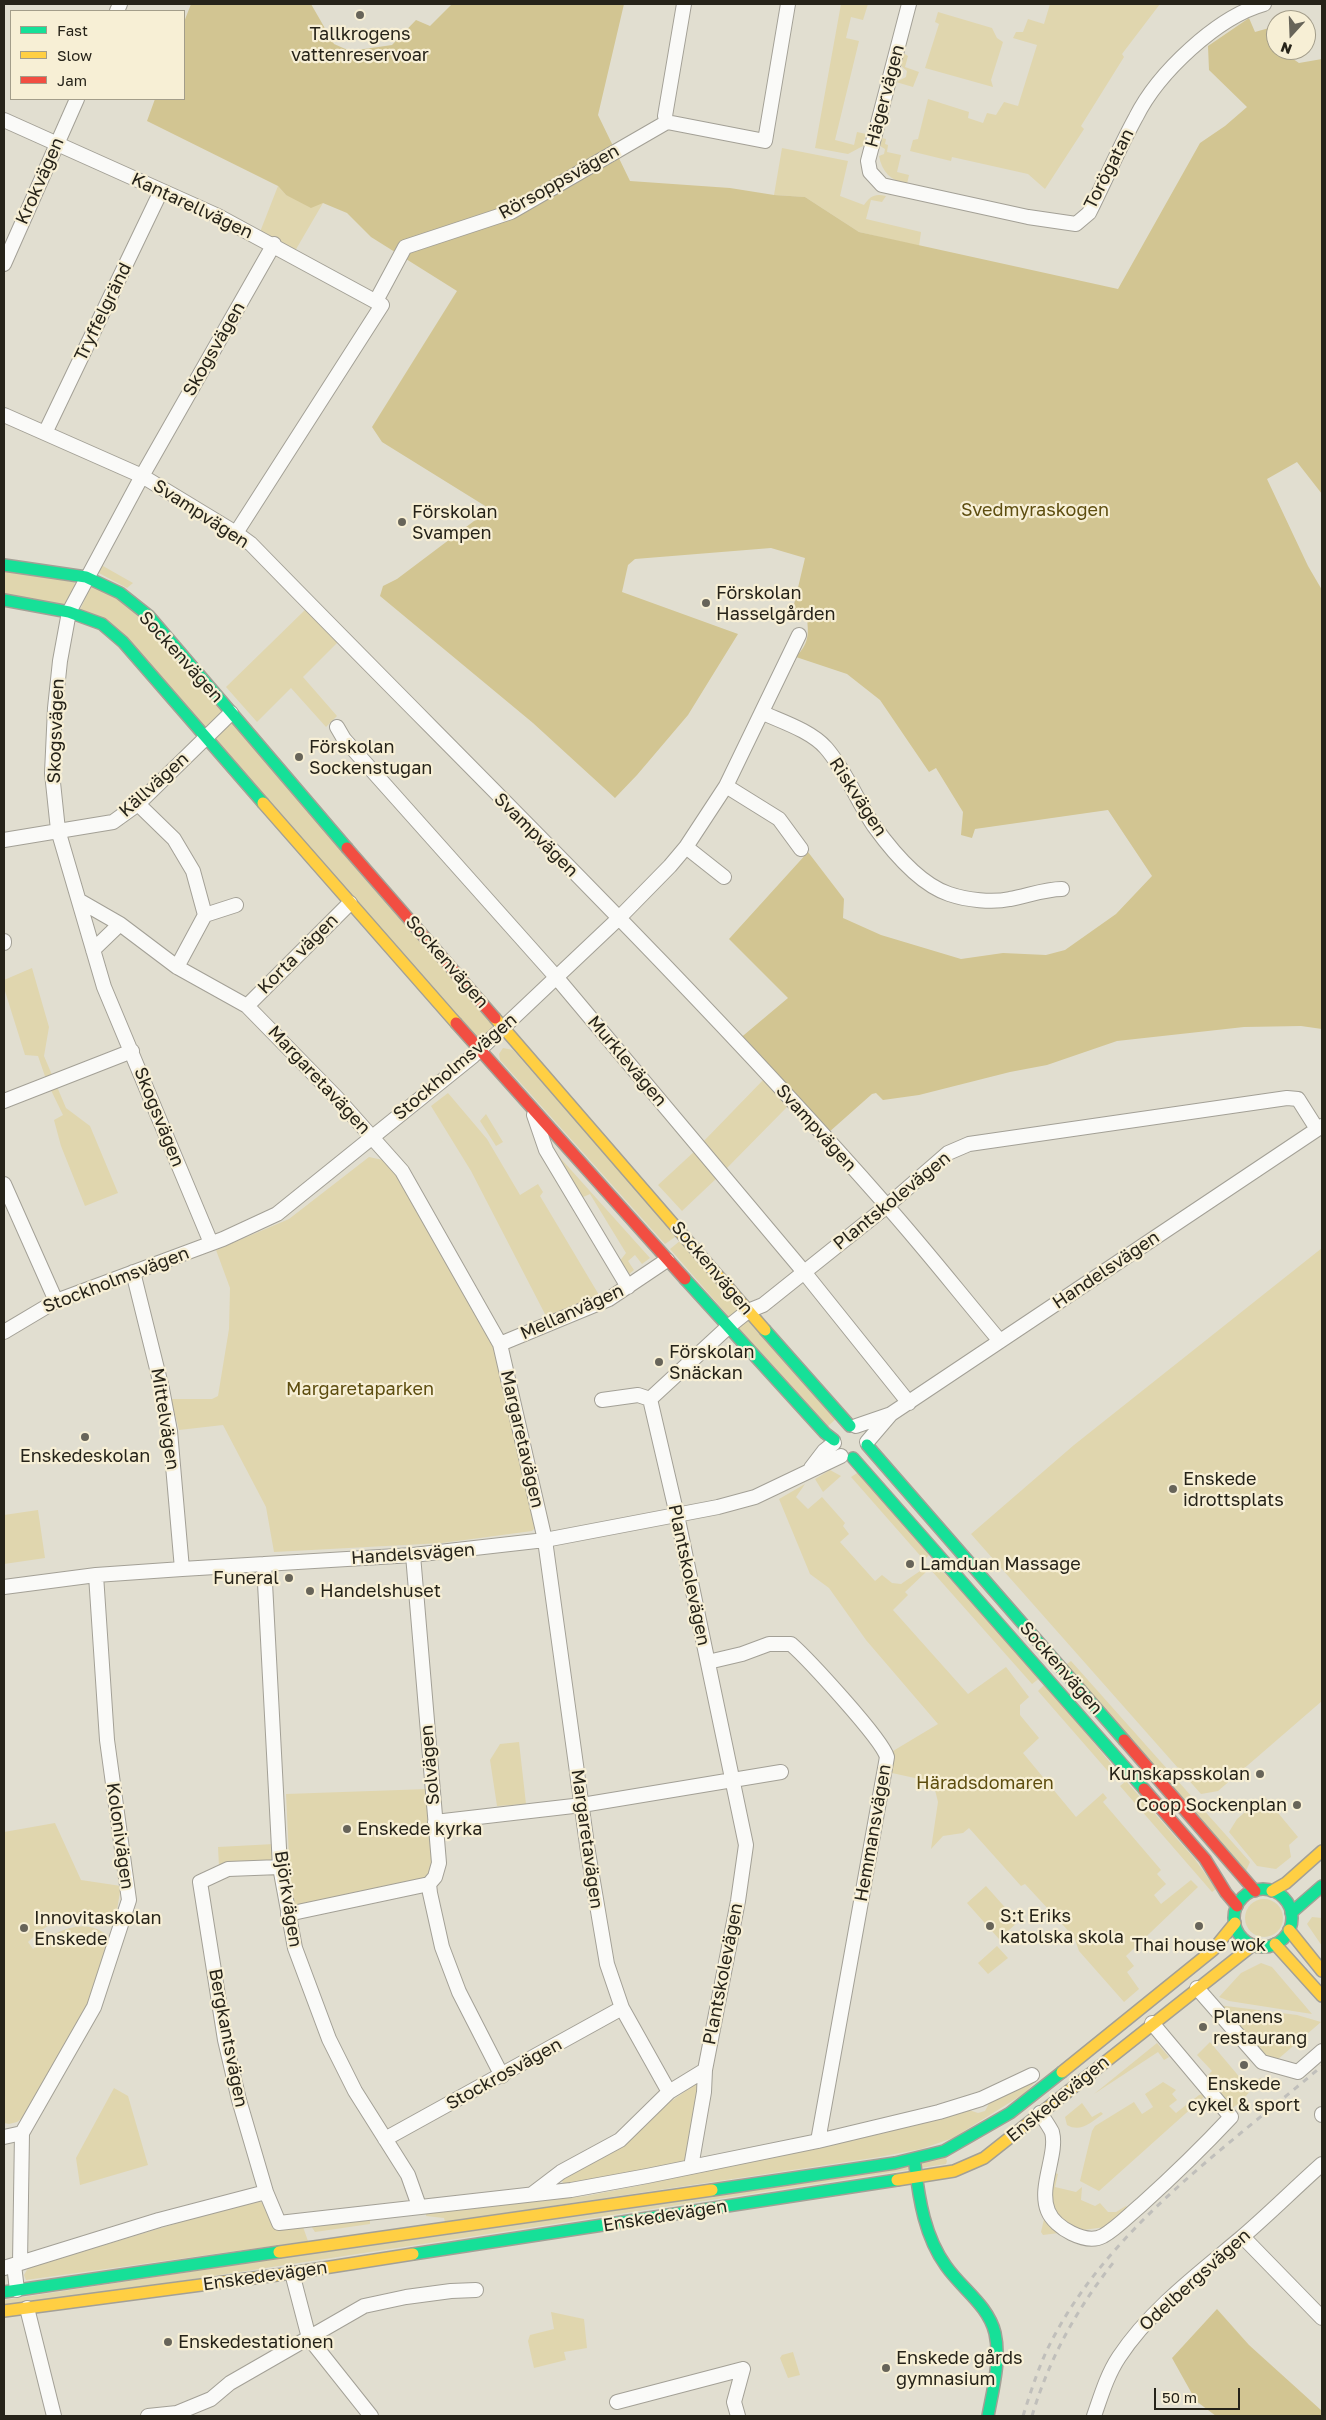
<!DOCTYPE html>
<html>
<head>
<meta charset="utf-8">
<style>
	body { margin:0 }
	#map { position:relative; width:1326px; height:2420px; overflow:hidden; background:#e1ded0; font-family:"Golos Text",sans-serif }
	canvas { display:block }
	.frame { position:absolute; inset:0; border:5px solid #262319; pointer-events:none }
	.legend { position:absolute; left:10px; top:10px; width:175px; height:90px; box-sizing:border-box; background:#f7efd5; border:1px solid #a39d8a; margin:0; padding:6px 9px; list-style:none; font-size:15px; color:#262319 }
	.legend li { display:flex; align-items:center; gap:10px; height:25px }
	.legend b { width:25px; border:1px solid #a39d8a }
	.north { position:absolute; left:1266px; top:10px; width:50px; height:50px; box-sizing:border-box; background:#f7efd5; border:1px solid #a39d8a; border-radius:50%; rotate:200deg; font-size:14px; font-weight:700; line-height:20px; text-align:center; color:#262319 }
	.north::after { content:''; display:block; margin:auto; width:18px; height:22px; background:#676459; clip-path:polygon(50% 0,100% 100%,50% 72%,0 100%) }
	.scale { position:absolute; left:1154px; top:2388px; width:86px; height:22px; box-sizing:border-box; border:2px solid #262319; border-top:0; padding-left:6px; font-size:15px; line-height:18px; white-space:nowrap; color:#262319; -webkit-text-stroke:4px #f7efd5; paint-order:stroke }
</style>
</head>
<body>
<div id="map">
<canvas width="1326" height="2420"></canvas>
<div class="frame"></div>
<ul class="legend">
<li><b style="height:6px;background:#16e098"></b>Fast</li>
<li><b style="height:6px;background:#ffcf43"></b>Slow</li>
<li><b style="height:6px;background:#f24e42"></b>Jam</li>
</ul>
<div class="north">N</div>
<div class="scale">50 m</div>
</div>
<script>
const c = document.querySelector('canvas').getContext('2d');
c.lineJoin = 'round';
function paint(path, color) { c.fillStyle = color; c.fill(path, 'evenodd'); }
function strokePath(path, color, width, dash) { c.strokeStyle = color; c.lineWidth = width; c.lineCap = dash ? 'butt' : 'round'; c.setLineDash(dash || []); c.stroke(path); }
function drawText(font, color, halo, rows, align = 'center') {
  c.font = font + ' "Golos Text",sans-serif'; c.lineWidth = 4.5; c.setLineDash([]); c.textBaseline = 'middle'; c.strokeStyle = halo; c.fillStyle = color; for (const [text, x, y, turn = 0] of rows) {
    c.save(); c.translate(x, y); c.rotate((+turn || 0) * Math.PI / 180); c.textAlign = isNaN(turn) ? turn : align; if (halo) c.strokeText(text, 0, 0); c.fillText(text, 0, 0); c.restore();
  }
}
paint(new Path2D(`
	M 841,4 L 868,4 L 863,20 L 851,17 L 846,38 L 859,41 L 835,140 L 854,145 L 857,132 L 866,134 L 863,146 L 848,154 L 815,148 Z
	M 1050,4 L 1160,4 L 1122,54 L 1124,57 L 1081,126 L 1084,129 L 1045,189 L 1028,174 L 952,157 L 951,161 L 910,151 L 913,140 L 918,139 L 928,99 L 969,112 L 968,118 L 983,123 L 987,113 L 996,115 L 1004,102 L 1018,106 L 1037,45 L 1013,38 L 1016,32 L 1023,32 L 1028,19 L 1044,24 Z
	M 938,12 L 992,28 L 997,38 L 1003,42 L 991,80 L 993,87 L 925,68 L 939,24 L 935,22 Z
	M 903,53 L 908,56 L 905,67 L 919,72 L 913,87 L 896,82 L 906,77 L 907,71 L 900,65 Z
	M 882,138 L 886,139 L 885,144 L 888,145 L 887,152 L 901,155 L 897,172 L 909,175 L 907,184 C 891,181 882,172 879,156 L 884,154 L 885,149 L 880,146 Z
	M 782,148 L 848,161 L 840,196 L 864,205 C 870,196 875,193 886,196 L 882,202 L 871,200 L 866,219 L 921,232 L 919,246 L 859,232 L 805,197 L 774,195 Z
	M 278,186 L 286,195 L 323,203 L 295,251 L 260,232 Z
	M 100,566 L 103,566 L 133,583 L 127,588 L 97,572 Z
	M 4,571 L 74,582 L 76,586 L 67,607 L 4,595 Z
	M 91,586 L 125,602 L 222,711 L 206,727 L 80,610 Z
	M 308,607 L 339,641 L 303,677 L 337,716 L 326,727 L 291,688 L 257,722 L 226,687 Z
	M 232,722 L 493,1025 L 489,1033 L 478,1040 L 214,739 Z
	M 32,968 L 49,1027 L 44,1056 L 66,1108 L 90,1126 L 118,1193 L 85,1206 L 61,1146 L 54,1120 L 63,1115 L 47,1082 L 38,1056 L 25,1055 L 4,988 L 4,980 Z
	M 503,1048 L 513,1050 L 678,1235 L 665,1244 L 500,1060 L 499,1054 Z
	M 765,1078 L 788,1106 L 724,1171 L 700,1145 Z
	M 448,1093 L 487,1139 L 520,1195 L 538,1184 L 543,1192 L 540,1196 L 599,1295 L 546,1316 L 471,1171 L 431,1106 Z
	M 486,1114 L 503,1142 L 496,1146 L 480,1121 Z
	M 696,1150 L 719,1176 L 682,1211 L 658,1185 Z
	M 554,1151 L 650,1258 L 642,1264 L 635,1255 L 628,1261 L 634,1270 L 628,1275 L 619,1262 L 626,1253 L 590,1194 L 581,1198 Z
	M 369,1157 L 383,1160 L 399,1175 L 498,1356 L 535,1524 L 535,1528 L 532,1531 L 442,1543 L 274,1552 L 266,1507 L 223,1425 L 179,1430 L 171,1399 L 212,1399 L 218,1396 L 229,1329 L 230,1288 L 216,1250 L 289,1219 Z
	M 681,1240 L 741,1309 L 730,1318 L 670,1249 Z
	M 1322,1248 L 1322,1701 L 1218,1791 L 1201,1794 L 971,1534 L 1074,1445 Z
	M 748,1319 L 837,1418 L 827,1427 L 739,1328 Z
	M 830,1470 L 841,1476 L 823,1492 L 815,1479 Z
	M 860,1471 L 929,1555 L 924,1560 L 851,1477 Z
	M 805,1484 L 796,1497 L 808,1509 L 822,1497 L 845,1523 L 843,1526 L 849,1534 L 840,1542 L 875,1581 L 882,1575 L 892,1583 L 901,1584 L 923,1569 L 926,1572 L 905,1592 L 908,1595 L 893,1610 L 968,1694 L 1006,1667 L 1029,1697 L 1020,1705 L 1020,1715 L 1039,1738 L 1023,1753 L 1076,1817 L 1103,1793 L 1107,1798 L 1103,1802 L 1161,1870 L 1157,1874 L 1166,1884 L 1154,1895 L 1161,1904 L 1191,1880 L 1198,1887 L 1126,1956 L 1134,1966 L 1127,1972 L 1139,1989 L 1124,2002 L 1079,1951 L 1074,1937 L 1025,1884 L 1021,1886 L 969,1828 L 963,1833 L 943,1836 L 931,1849 L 938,1802 L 933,1782 L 892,1773 L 893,1751 L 938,1724 L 866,1640 L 829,1588 L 810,1574 L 779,1499 Z
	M 38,1510 L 45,1558 L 4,1564 L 4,1515 Z
	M 936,1564 L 1041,1677 L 1032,1684 L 930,1569 Z
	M 1071,1661 L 1250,1862 L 1246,1871 L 1063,1667 Z
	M 1045,1684 L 1118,1772 L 1113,1777 L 1038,1691 Z
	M 519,1742 L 526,1804 L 497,1806 L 490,1760 L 500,1744 Z
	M 1126,1781 L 1194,1858 L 1216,1889 L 1212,1892 L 1120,1786 Z
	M 428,1789 L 435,1865 L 427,1878 L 294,1906 L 290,1878 L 286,1794 Z
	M 1264,1796 L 1298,1837 L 1289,1845 L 1291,1857 L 1276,1869 L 1257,1866 L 1229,1832 L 1237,1819 Z
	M 55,1823 L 81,1880 L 121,1886 L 117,1910 C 103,1917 90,1912 75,1914 C 58,1917 40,1930 28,1942 L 33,1949 C 54,1932 83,1915 108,1936 L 108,1946 L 86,2010 L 25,2116 L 17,2122 L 9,2124 L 4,2123 L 4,1832 Z
	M 274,1844 L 274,1860 L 271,1863 L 219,1866 L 218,1847 Z
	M 986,1886 L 1018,1922 L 999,1939 L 967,1903 Z
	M1245 1918a19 19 0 1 1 38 0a19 19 0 1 1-38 0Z
	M 1312,1917 L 1322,1918 L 1322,1946 L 1307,1924 Z
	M 997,1946 L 1008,1958 L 988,1974 L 978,1963 Z
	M 1261,1963 L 1272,1967 L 1312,2014 L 1229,2001 L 1219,1997 L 1241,1973 Z
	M 1218,2005 L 1297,2015 L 1321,2022 L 1277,2060 L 1263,2055 Z
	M 1210,2042 L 1247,2086 L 1262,2077 L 1240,2103 L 1232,2108 L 1205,2078 L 1212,2071 L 1197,2055 Z
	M 1157,2043 L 1169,2057 L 1164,2060 L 1158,2052 L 1094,2094 Z
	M 1031,2079 L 1034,2083 L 1025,2093 L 953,2138 L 921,2149 L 879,2157 L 445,2222 L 444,2218 L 426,2216 L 426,2212 L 586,2196 L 637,2186 L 898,2129 L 969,2110 L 978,2113 L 985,2111 L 992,2098 Z
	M 1163,2082 L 1176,2090 L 1172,2094 L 1177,2100 L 1169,2106 L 1176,2113 L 1199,2095 L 1203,2094 L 1204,2097 L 1099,2191 L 1080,2181 L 1092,2131 L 1095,2126 L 1134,2102 L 1142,2114 L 1153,2107 L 1145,2094 Z
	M 696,2084 L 699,2087 L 686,2157 L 682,2164 L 564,2187 L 561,2177 Z
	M 114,2088 L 128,2096 L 148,2165 L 80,2185 L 76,2158 Z
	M 1082,2103 L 1092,2117 L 1101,2112 L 1103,2114 C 1091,2122 1081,2133 1067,2125 L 1065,2117 Z
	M 945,2157 L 947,2161 L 946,2164 L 4,2308 L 4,2300 Z
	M 1055,2173 L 1058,2174 L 1055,2187 L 1076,2192 L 1082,2187 L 1081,2200 L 1095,2206 L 1100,2203 L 1108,2212 L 1116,2212 L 1126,2206 L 1129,2209 L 1106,2227 L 1043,2235 L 1041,2232 Z
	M 254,2200 L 263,2203 L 276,2226 L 303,2227 L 308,2241 L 26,2280 L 24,2275 L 28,2268 Z
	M 370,2219 L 370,2224 L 315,2232 L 311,2226 Z
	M 551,2312 L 584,2319 L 587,2348 L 564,2352 L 566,2360 L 534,2368 L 528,2341 L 530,2335 L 554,2329 Z
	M 793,2352 L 800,2375 L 788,2378 L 780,2358 L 782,2355 Z`), '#e0d6ae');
paint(new Path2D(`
	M 191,4 L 311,4 L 334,44 L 350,51 L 392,45 L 416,20 L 430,26 L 452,4 L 624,4 L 598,115 L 630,181 L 730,188 L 774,195 L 805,197 L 859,232 L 1118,289 L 1200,143 L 1225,126 L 1247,107 L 1209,70 L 1208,46 L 1249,18 L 1255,32 L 1269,28 L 1272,44 L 1276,50 L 1280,50 L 1299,63 L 1322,59 L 1322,494 L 1297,462 L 1267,479 L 1308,566 L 1322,590 L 1322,1029 L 1301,1026 L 1244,1027 L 1117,1041 L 1047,1065 L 1010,1072 L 919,1095 L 883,1100 L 876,1093 L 872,1094 L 828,1133 L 738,1040 L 788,998 L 729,939 L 808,852 L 844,899 L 843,918 L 881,935 L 961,959 L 1003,953 L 1046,955 L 1065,950 L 1116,914 L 1152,876 L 1108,810 L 975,829 L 972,838 L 961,835 L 963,812 L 936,768 L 929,772 L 880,700 L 847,674 L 796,657 C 808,644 809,636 807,619 L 792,613 L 805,558 L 771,548 L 635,559 L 628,565 L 622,592 L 738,634 L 688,715 L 637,775 L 615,798 L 533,723 L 380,596 L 383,586 L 397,579 L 490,509 L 382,442 L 372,427 L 457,291 L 371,237 L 347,213 L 323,203 L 311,208 L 286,195 L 278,186 L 147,121 L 155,99 L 184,99 L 184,22 Z
	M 1217,2309 L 1249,2345 L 1322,2411 L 1322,2416 L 1216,2416 L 1196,2401 L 1172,2358 Z`), '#d2c592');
const street = new Path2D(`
	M 909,4 L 868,161 L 870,172 L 882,185 L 1028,217 L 1076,224 L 1089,213 C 1105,181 1119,148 1136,117 C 1158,73 1217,17 1264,4
	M 117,11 L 120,4
	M 4,120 L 218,216 L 382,305 L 236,533
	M 667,122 L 665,116 L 684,4
	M 4,264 L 77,99
	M 376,301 L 405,247 L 511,212 L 667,122 L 765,141 L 788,4
	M 4,415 L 142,476 L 236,533 L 251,544 C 464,763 685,976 887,1206 C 926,1250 962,1296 1000,1341
	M 45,433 L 161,191
	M 763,713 C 783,722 811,731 826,748 C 846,771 857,801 874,826 C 892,851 919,884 949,894 C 967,900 992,903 1010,899 C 1027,896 1045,889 1062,889
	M 337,727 L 344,739 L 557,978 L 804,1272 L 909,1403
	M 726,786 L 779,819 L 801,849
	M 138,804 L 174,839 L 193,871 L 205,915 L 177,967
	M 4,840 L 113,822 L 138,804 L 231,713
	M 686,847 L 724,877
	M 80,901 L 120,924 L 177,967 L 247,1006 L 337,1098 L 402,1171 L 500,1344 L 545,1540 L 588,1852 L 607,1964 L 622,2008 L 669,2092
	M 205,915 L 236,905
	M 4,941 L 4,943
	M 93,950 L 120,924
	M 247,1006 L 350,903
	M 4,1101 L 132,1051
	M 534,1115 L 546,1150 L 628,1287
	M 4,1184 L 56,1301
	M 211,1243 L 104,987 L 58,830 L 52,773 L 55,708 L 60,661 L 69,612 L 142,476 L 274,244
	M 133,1272 L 162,1389 L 170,1431 L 182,1569
	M 4,1332 L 56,1301 L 223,1239 L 277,1214 L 473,1056 L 619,918 L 670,866 L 686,847 L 726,786 L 799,635
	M 500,1344 L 609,1299 L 667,1260
	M 602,1400 L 638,1395 L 650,1399
	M 856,1426 L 891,1414 L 1322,1126
	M 867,1442 L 891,1414
	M 811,1468 L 824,1451 L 834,1443
	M 413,1555 L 439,1863 L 435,1877 L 429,1884 L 430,1893 L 442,1947 L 459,1992 L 502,2076
	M 264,1564 L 280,1867 L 295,1948 L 329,2039 L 355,2091 L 408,2175 L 419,2206
	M 4,1587 L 96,1575 L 182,1569 L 413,1555 L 545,1540 L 718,1507 L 755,1497 L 841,1456
	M 708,1662 L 742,1654 L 769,1644 L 791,1644 C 808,1659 882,1739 887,1757 L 818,2141
	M 435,1822 L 582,1805 L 781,1772
	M 288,1914 L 429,1884
	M 1197,1988 L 1262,2062 L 1298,2072 L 1322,2051
	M 1040,2113 C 1044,2119 1049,2126 1052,2132 C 1058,2154 1038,2187 1048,2211 C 1055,2228 1086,2245 1103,2236 C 1117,2228 1129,2215 1141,2205 C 1172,2177 1202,2148 1231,2117 L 1152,2023
	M 1322,2114 L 1322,2115
	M 4,2137 L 22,2133 L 94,2007 L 129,1900 L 107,1740 L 96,1575
	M 385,2139 L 622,2008
	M 691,2167 L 704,2092 L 705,2070 L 738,1901 L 746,1845 L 677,1515 L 650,1399 L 728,1327 L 748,1311 L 763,1305 L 887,1206 L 948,1153 L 969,1144 L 1287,1098 L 1298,1099 L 1317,1129
	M 266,2192 L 239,2100 L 225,2040 L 200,1882 L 228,1869 L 280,1867
	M 532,2194 L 561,2172 L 620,2140 L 669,2092 L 705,2070
	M 1243,2237 L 1322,2318
	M 20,2263 L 22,2133
	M 14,2265 L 17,2290
	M 4,2268 L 159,2220 L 266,2192 L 279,2223 L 571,2190 L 647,2176 L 818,2141 L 939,2112 L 981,2099 L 1032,2075
	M 292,2273 L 309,2338 L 371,2416
	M 27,2308 L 54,2416
	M 617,2402 L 743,2369
	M 148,2416 L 177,2413 L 211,2399 L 230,2383 L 364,2306 L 406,2297 L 451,2291 L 476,2290
	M 738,2416 L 734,2402 L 743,2369
	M 1094,2416 C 1101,2396 1107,2375 1119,2357 C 1150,2310 1198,2274 1241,2238 C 1269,2214 1295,2188 1322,2164`);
const fast = new Path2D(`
	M 4,565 L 86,577 L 120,593 L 149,616 L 347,848
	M 4,600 L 69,612 L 102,624 L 123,642 L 263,803
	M 685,1279 L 825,1433 L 834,1440
	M 765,1330 L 850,1426
	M 867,1445 L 1124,1740
	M 853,1458 L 1144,1789
	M1234 1918a29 29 0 1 1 58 0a29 29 0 1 1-58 0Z
	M 1291,1913 L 1322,1886
	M 915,2165 C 919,2200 925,2237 946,2266 C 962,2289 988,2305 995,2333 C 1001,2360 993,2389 988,2416
	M 712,2190 L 895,2163 L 944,2151 L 1010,2113 L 1062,2072
	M 413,2254 L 897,2180
	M 4,2292 L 279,2252`);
const slow = new Path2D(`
	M 263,803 L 456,1023
	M 495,1018 L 765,1330
	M 1272,1891 L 1286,1883 L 1322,1851
	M 1289,1930 L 1322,1971
	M 1275,1944 L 1322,1996
	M 1062,2072 L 1213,1950 L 1235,1923
	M 897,2180 L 954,2171 L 984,2158 L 1253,1945
	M 279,2252 L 712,2190
	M 4,2311 L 292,2273 L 413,2254`);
const jam = new Path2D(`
	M 347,848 L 495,1018
	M 456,1023 L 685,1279
	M 1124,1740 L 1255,1891
	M 1144,1789 L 1205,1859 L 1226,1893 L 1237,1906`);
strokePath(street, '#a3a096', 16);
strokePath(fast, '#a3a096', 14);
strokePath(slow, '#a3a096', 14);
strokePath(jam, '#a3a096', 14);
strokePath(street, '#fafaf8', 14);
strokePath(fast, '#16e098', 11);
strokePath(slow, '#ffcf43', 11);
strokePath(jam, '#f24e42', 11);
strokePath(new Path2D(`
	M 1023,2416 C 1031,2391 1039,2365 1051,2342 C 1110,2227 1226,2148 1322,2066
	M 1032,2416 C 1049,2359 1076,2310 1113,2263`), '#c0bfbb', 3, [6, 6]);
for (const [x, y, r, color] of [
	[360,15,5,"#676459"],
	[402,522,5,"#676459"],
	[706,603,5,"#676459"],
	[299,757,5,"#676459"],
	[659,1362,5,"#676459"],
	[85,1437,5,"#676459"],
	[1173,1489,5,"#676459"],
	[910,1564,5,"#676459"],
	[289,1578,5,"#676459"],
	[310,1591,5,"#676459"],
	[1260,1774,5,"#676459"],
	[1297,1805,5,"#676459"],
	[347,1829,5,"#676459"],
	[990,1926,5,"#676459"],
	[1199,1926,5,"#676459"],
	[24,1928,5,"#676459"],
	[1203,2027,5,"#676459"],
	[1244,2065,5,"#676459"],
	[168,2342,5,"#676459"],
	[886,2368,5,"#676459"]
]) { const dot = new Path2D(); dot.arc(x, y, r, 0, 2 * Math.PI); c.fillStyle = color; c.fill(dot); strokePath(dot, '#f7efd5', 2); }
drawText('18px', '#262319', '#f7efd5', [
	["Tallkrogens",360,34,"center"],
	["vattenreservoar",360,55,"center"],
	["Förskolan",412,512],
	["Svampen",412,533],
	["Förskolan",716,593],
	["Hasselgården",716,614],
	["Förskolan",309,747],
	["Sockenstugan",309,768],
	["Förskolan",669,1352],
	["Snäckan",669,1373],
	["Enskedeskolan",85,1456,"center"],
	["Enskede",1183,1479],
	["idrottsplats",1183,1500],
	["Lamduan Massage",920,1564],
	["Funeral",279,1578,"right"],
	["Handelshuset",320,1591],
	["Kunskapsskolan",1250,1774,"right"],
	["Coop Sockenplan",1287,1805,"right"],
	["Enskede kyrka",357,1829],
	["S:t Eriks",1000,1916],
	["katolska skola",1000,1937],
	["Innovitaskolan",34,1918],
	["Enskede",34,1939],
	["Thai house wok",1199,1945,"center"],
	["Planens",1213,2017],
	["restaurang",1213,2038],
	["Enskede",1244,2084,"center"],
	["cykel & sport",1244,2105,"center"],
	["Enskedestationen",178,2342],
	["Enskede gårds",896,2358],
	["gymnasium",896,2379]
], 'left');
drawText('18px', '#262319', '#f7efd5', [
	["Hägervägen",885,96,-75],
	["Torögatan",1109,169,-63],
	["Krokvägen",40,181,-66],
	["Rörsoppsvägen",559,182,-29],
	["Kantarellvägen",192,206,25],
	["Tryffelgränd",103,312,-64],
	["Skogsvägen",214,349,-60],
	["Svampvägen",201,514,33],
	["Sockenvägen",181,657,48],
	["Skogsvägen",56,731,-88],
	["Källvägen",154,785,-42],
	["Riskvägen",858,797,57],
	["Svampvägen",536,835,45],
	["Korta vägen",298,954,-45],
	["Sockenvägen",447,962,49],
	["Murklevägen",627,1061,50],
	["Stockholmsvägen",455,1067,-40],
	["Margaretavägen",319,1080,47],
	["Skogsvägen",159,1117,68],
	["Svampvägen",816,1128,48],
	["Plantskolevägen",892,1201,-39],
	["Sockenvägen",712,1268,50],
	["Handelsvägen",1106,1270,-34],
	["Stockholmsvägen",116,1280,-21],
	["Mellanvägen",572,1312,-24],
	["Mittelvägen",165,1419,81],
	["Margaretavägen",522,1439,77],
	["Handelsvägen",413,1554,-4],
	["Plantskolevägen",689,1575,78],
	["Sockenvägen",1061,1668,49],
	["Solvägen",430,1765,-95],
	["Hemmansvägen",873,1833,-80],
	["Kolonivägen",120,1836,82],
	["Margaretavägen",587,1839,82],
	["Björkvägen",288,1899,81],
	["Plantskolevägen",723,1974,-79],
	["Bergkantsvägen",228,2038,79],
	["Stockrosvägen",504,2074,-29],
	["Enskedevägen",1058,2099,-39],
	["Enskedevägen",665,2216,-9],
	["Enskedevägen",265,2276,-8],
	["Odelbergsvägen",1195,2280,-42]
]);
drawText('18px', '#5d4d0f', '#f7efd5', [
	["Svedmyraskogen",1035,510],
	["Margaretaparken",360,1389],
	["Häradsdomaren",985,1783]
]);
</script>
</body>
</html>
